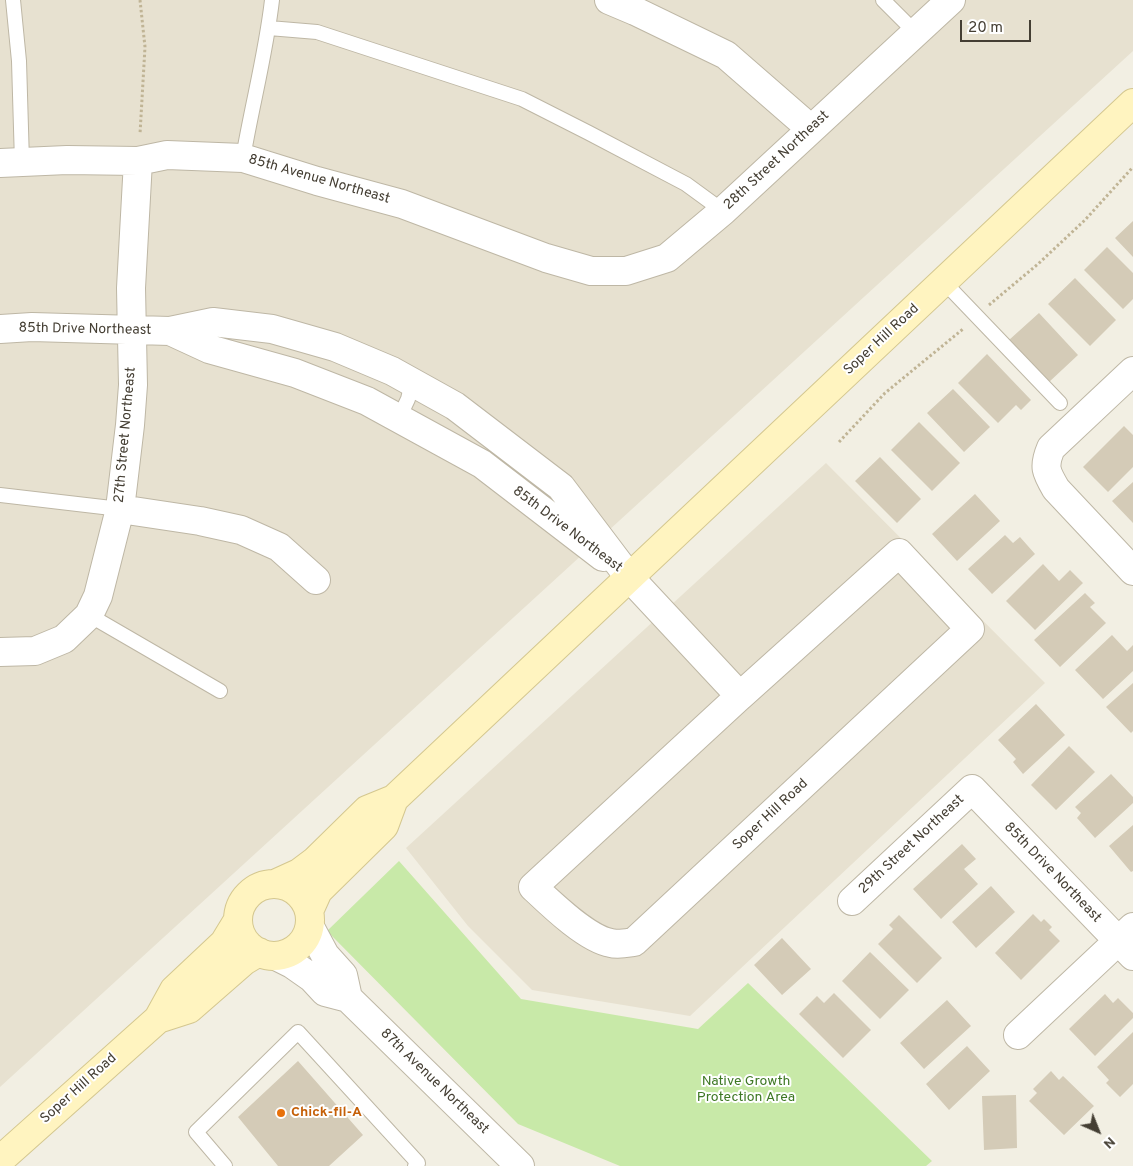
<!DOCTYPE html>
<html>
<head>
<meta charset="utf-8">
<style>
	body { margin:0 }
	#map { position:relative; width:1133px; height:1166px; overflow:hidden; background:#f2efe3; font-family:Overpass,sans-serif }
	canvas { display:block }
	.north { position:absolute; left:1073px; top:1106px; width:50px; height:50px; -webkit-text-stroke:4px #fff; paint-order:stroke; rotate:136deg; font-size:14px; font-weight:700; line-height:20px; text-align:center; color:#443e33 }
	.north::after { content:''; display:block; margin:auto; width:18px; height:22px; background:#443e33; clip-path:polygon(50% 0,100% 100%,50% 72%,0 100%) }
	.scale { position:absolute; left:960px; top:20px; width:71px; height:22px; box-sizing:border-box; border:2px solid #443e33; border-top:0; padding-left:6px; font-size:15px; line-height:18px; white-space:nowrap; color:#443e33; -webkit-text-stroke:4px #fff; paint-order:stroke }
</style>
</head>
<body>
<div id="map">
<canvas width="1133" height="1166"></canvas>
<div class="north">N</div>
<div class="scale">20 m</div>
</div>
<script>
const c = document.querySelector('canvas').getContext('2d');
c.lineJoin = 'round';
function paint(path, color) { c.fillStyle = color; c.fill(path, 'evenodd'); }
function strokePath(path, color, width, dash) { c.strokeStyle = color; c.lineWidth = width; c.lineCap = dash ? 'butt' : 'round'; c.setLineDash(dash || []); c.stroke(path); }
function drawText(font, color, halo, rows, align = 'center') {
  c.font = font + ' Overpass,sans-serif'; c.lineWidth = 4; c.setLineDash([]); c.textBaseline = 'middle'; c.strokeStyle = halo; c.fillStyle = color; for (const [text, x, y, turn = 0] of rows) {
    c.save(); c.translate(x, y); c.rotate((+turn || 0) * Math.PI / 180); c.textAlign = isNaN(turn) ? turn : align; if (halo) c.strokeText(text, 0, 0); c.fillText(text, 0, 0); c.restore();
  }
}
paint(new Path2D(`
	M 0,0 L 1133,0 L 1133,51 L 0,1087 Z
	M 826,463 L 1045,683 L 690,1016 L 532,990 L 468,926 L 406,848 Z`), '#e7e1d0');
paint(new Path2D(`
	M 399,861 L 521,999 L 698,1029 L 748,983 L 932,1161 L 926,1166 L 620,1166 L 518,1124 L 327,931 Z`), '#c8e9a8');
paint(new Path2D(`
	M 1133,221 L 1133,257 L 1115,238 Z
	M 1107,247 L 1133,273 L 1133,299 L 1123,309 L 1084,270 Z
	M 1075,278 L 1116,320 L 1090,346 L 1048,304 Z
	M 1039,313 L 1078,355 L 1048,383 L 1009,340 Z
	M 987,354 L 1031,400 L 1021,410 L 1016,405 L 998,423 L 958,383 Z
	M 953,389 L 990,427 L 964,452 L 927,413 Z
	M 919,422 L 960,463 L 932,491 L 891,450 Z
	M 1124,426 L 1133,435 L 1133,467 L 1108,492 L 1083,467 Z
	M 880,457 L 921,499 L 897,523 L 855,481 Z
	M 1133,482 L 1133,523 L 1112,501 Z
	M 975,494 L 1000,521 L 957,561 L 932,534 Z
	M 1005,535 L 1013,543 L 1020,537 L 1035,554 L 992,594 L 968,569 Z
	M 1043,564 L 1059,581 L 1070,570 L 1083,583 L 1035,630 L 1006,601 Z
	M 1085,593 L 1095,603 L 1090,607 L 1106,623 L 1060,667 L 1034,640 Z
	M 1112,635 L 1127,651 L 1133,645 L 1133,671 L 1103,699 L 1075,670 Z
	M 1133,683 L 1133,731 L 1131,733 L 1106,707 Z
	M 1036,704 L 1065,735 L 1023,774 L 1013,762 L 1016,759 L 998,740 Z
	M 1069,746 L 1095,772 L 1056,810 L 1031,785 Z
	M 1111,774 L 1133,797 L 1133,803 L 1095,838 L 1077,818 L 1081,813 L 1075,807 Z
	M 1133,825 L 1133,871 L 1131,872 L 1109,846 Z
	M 962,844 L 976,859 L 964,869 L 978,884 L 941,919 L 913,889 Z
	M 991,886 L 1015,912 L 976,948 L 952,922 Z
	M 1033,914 L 1041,922 L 1044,919 L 1052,927 L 1049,930 L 1060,941 L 1021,980 L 995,953 Z
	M 899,915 L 942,958 L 917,983 L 878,944 L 893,929 L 889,925 Z
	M 782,938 L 811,969 L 782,995 L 754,965 Z
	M 870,952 L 909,990 L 880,1019 L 842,981 Z
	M 834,993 L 871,1030 L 843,1058 L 799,1014 L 817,996 L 824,1003 Z
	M 1105,994 L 1113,1003 L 1118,998 L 1133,1013 L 1133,1018 L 1095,1056 L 1069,1029 Z
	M 947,1000 L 971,1026 L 924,1069 L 900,1043 Z
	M 1133,1032 L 1133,1084 L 1120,1097 L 1106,1083 L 1109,1080 L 1097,1067 Z
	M 967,1046 L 990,1071 L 949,1110 L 926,1084 Z
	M 298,1061 L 363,1135 L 329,1166 L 278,1166 L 238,1117 Z
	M 1051,1071 L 1059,1080 L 1063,1076 L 1094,1106 L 1064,1135 L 1029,1101 L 1037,1093 L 1033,1089 Z
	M 1016,1095 L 1017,1148 L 984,1150 L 982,1096 Z`), '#d4cbb7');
const lane = new Path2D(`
	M 13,0 L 19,61 L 22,162
	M 883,0 L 916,33
	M 269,28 L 317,32 L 522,99 L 589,133 L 686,184 L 723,211
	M 243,158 C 252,105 266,53 272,0
	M 944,282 L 1060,403
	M 399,418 L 408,399 L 412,382
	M 0,495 L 120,509
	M 89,615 L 220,691
	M 225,1166 L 196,1132 L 298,1032 L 418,1163 L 415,1166`);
const street = new Path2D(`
	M 609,0 L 635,11 L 726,55 L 811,129
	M 0,163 L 67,160 L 138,161 L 167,155 L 243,158 L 317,181 L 402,204 L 546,258 L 591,271 L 626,271 L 667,258 L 723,211 L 951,0
	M 0,329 L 32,327 L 170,331 L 213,322 L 272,329 L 335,347 L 392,371 L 455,406 L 561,487 L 629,577 L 740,696 L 533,887 C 551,904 587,939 611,943 C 618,945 627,943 634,942 L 970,629 L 899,553 L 740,696
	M 170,331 L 209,349 L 295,373 L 367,401 L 482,464 L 603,557
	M 1133,371 L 1051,448 C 1043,467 1046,472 1056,489 L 1133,571
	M 120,509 L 200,521 L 241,530 L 279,547 L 316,580
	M 0,652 L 35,651 L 64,639 L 89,615 L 98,596 L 120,509 L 130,425 L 133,385 L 131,288 L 138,161
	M 852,901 L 972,789 L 1133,956
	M 310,927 L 325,955 L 343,975 L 348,998
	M 276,956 L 292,964 L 312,978 L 325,992 L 348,998
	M 348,998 L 520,1166
	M 1018,1035 L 1133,927`);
const secondary = new Path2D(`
	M 277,883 L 299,873 L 315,861 L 367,810 L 394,799 L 1133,103
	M238 920a36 36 0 1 1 72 0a36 36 0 1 1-72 0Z
	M 309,911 L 318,891 L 384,826 L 394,799
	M 158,1019 L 189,1009 L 244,961 L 259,952
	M 0,1160 L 158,1019 L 174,990 L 224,943 L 238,920`);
strokePath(lane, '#beb7a5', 16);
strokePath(street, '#beb7a5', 30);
strokePath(secondary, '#d4c78f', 30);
strokePath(new Path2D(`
	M 140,0 L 145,47 L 140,134
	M 989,305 L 1038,264 L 1085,220 L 1133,167
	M 839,442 L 885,393 L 963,329`), '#c0b495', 3, [2.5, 2.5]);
strokePath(lane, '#fff', 14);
strokePath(street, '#fff', 28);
strokePath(secondary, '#fff4c0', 28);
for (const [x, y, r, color] of [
	[281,1113,5,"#e8710a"]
]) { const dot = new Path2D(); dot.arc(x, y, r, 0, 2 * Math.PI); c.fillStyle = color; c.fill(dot); strokePath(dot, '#fff', 2); }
drawText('14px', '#443e33', '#fff', [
	["28th Street Northeast",777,161,-43],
	["85th Avenue Northeast",319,180,16],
	["85th Drive Northeast",85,330,1],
	["Soper Hill Road",882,340,-43],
	["27th Street Northeast",126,435,-85],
	["85th Drive Northeast",567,530,37],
	["Soper Hill Road",771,815,-43],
	["29th Street Northeast",912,845,-43],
	["85th Drive Northeast",1052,873,46],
	["87th Avenue Northeast",434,1082,44],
	["Soper Hill Road",79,1089,-42]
]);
drawText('14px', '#3e7824', '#fff', [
	["Native Growth",746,1082],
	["Protection Area",746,1098]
]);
drawText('bold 14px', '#c56008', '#fff', [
	["Chick-fil-A",291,1113]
], 'left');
</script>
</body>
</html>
